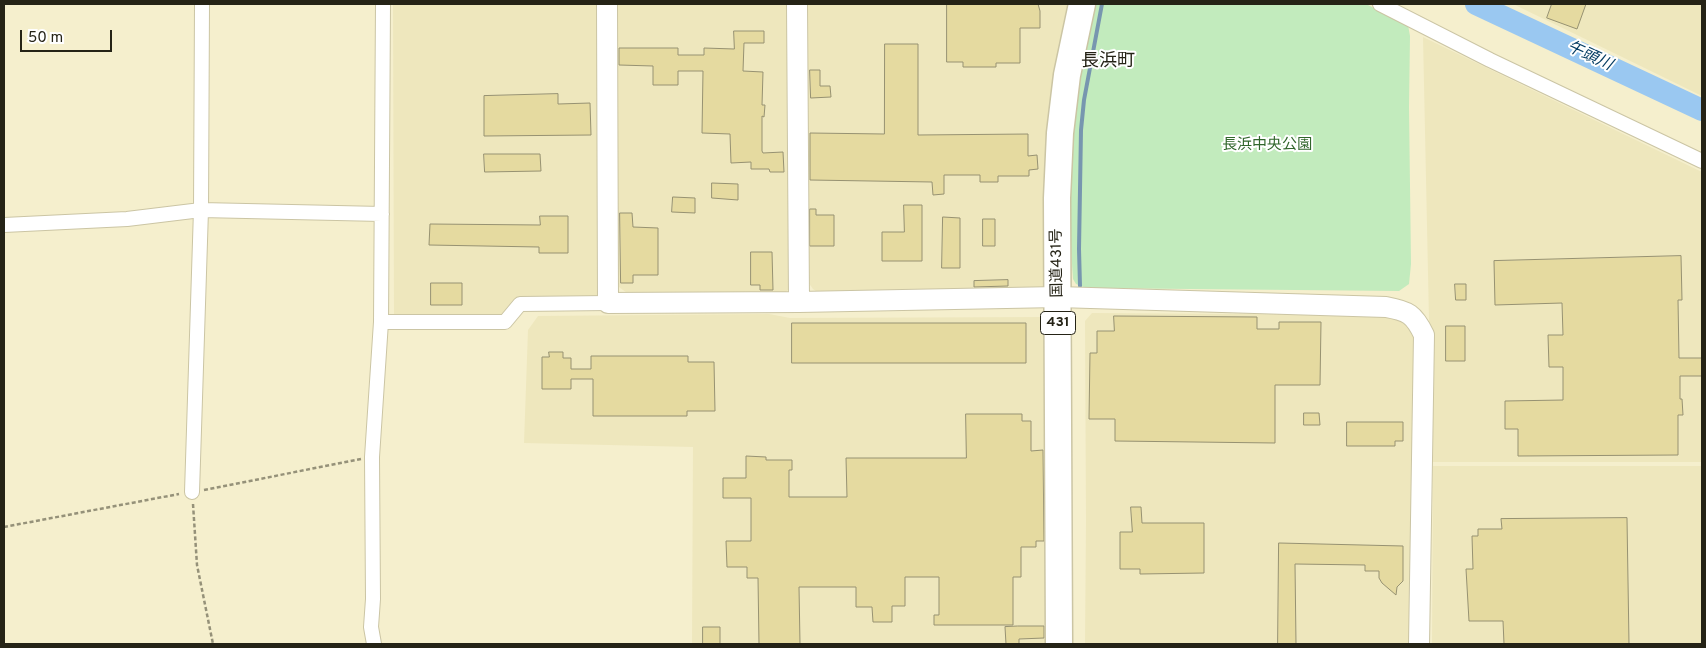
<!DOCTYPE html>
<html>
<head>
<meta charset="utf-8">
<style>
	body { margin:0 }
	#map { position:relative; width:1706px; height:648px; overflow:hidden; background:#f5efcd; font-family:Overpass,sans-serif }
	canvas { display:block }
	.frame { position:absolute; inset:0; border:5px solid #252316; pointer-events:none }
	.scale { position:absolute; left:20px; top:30px; width:92px; height:22px; box-sizing:border-box; border:2px solid #252316; border-top:0; padding-left:6px; font-size:15px; line-height:18px; white-space:nowrap; color:#252316; -webkit-text-stroke:4px #fff; paint-order:stroke }
</style>
</head>
<body>
<div id="map">
<canvas width="1706" height="648"></canvas>
<div class="frame"></div>
<div class="scale">50 m</div>
</div>
<script>
const c = document.querySelector('canvas').getContext('2d');
c.lineJoin = 'round';
function paint(path, color) { c.fillStyle = color; c.fill(path, 'evenodd'); }
function strokePath(path, color, width, dash) { c.strokeStyle = color; c.lineWidth = width; c.lineCap = dash ? 'butt' : 'round'; c.setLineDash(dash || []); c.stroke(path); }
function drawText(font, color, halo, rows, align = 'center') {
  c.font = font + ' Overpass,"Noto Sans JP",sans-serif'; c.lineWidth = 4; c.setLineDash([]); c.textBaseline = 'middle'; c.strokeStyle = halo; c.fillStyle = color; for (const [text, x, y, turn = 0] of rows) {
    c.save(); c.translate(x, y); c.rotate((+turn || 0) * Math.PI / 180); c.textAlign = isNaN(turn) ? turn : align; if (halo) c.strokeText(text, 0, 0); c.fillText(text, 0, 0); c.restore();
  }
}
paint(new Path2D(`
	M 393,4 L 599,4 L 599,297 L 517,297 L 502,316 L 394,315 Z
	M 615,4 L 790,4 L 792,281 L 788,290 L 780,297 L 638,295 L 627,293 L 619,287 L 616,276 Z
	M 807,4 L 1076,4 L 1054,285 L 1043,293 L 823,296 L 813,289 L 806,279 Z
	M 1513,4 L 1702,4 L 1702,96 L 1577,35 Z
	M 1423,37 L 1702,172 L 1702,462 L 1432,462 Z
	M 1092,313 L 1396,315 L 1408,319 L 1415,334 L 1412,412 L 1414,644 L 1085,644 L 1086,521 L 1085,321 Z
	M 769,314 L 790,318 L 1044,317 L 1052,324 L 1052,644 L 692,644 L 693,447 L 524,443 L 528,330 L 538,316 Z
	M 1433,466 L 1702,466 L 1702,644 L 1432,644 Z`), '#eee7bd');
paint(new Path2D(`
	M 1096,4 L 1366,4 L 1408,25 L 1410,36 L 1409,107 L 1411,264 L 1409,284 L 1399,291 L 1086,288 L 1076,284 L 1073,279 C 1069,215 1068,146 1079,83 C 1084,56 1090,30 1096,4 Z`), '#c2ebbd');
strokePath(new Path2D(`
	M 1080,286 L 1079,249 L 1081,130 L 1084,100 L 1102,4`), '#7796af', 4);
strokePath(new Path2D(`
	M 1476,4 L 1702,110`), '#9ac8f1', 22);
const building = new Path2D(`
	M 947,4 L 1038,4 L 1040,11 L 1040,28 L 1020,28 L 1020,63 L 996,63 L 996,67 L 963,67 L 963,62 L 947,62 Z
	M 1552,4 L 1586,4 L 1577,29 L 1547,18 Z
	M 734,31 L 764,31 L 764,43 L 744,43 L 743,71 L 763,72 L 762,105 L 765,105 L 764,117 L 762,116 L 762,151 L 763,153 L 783,152 L 784,172 L 770,172 L 769,169 L 751,169 L 751,162 L 731,163 L 730,134 L 702,133 L 703,71 L 678,71 L 678,85 L 653,85 L 653,66 L 619,65 L 619,48 L 678,48 L 678,55 L 704,55 L 704,48 L 734,49 Z
	M 885,44 L 918,44 L 918,135 L 1028,134 L 1028,156 L 1037,155 L 1038,169 L 1029,170 L 1029,176 L 998,176 L 998,182 L 980,182 L 980,175 L 944,175 L 944,194 L 933,195 L 932,182 L 810,180 L 810,133 L 884,134 Z
	M 810,70 L 820,70 L 820,86 L 830,86 L 831,97 L 811,98 Z
	M 558,94 L 558,104 L 590,103 L 591,135 L 484,136 L 484,96 Z
	M 484,154 L 540,154 L 541,171 L 485,172 Z
	M 712,183 L 738,184 L 738,200 L 712,198 Z
	M 673,197 L 695,198 L 695,213 L 672,212 Z
	M 904,205 L 922,205 L 922,261 L 882,261 L 882,232 L 904,232 Z
	M 810,209 L 816,209 L 816,215 L 834,215 L 834,246 L 810,246 Z
	M 620,213 L 632,213 L 633,227 L 658,228 L 658,275 L 633,275 L 633,283 L 621,283 Z
	M 540,216 L 568,216 L 568,253 L 539,253 L 539,247 L 429,245 L 430,224 L 540,225 Z
	M 943,217 L 960,218 L 960,268 L 942,268 Z
	M 983,219 L 995,219 L 995,246 L 983,246 Z
	M 751,252 L 772,252 L 773,290 L 760,290 L 760,285 L 751,285 Z
	M 1681,256 L 1682,300 L 1678,300 L 1679,358 L 1702,358 L 1702,376 L 1680,376 L 1680,399 L 1682,399 L 1683,415 L 1678,415 L 1678,455 L 1518,456 L 1518,429 L 1505,429 L 1505,401 L 1563,400 L 1563,367 L 1549,367 L 1548,335 L 1563,335 L 1562,303 L 1495,305 L 1494,261 Z
	M 1008,280 L 1008,286 L 974,287 L 974,281 Z
	M 431,283 L 462,283 L 462,305 L 431,305 Z
	M 1455,284 L 1466,284 L 1466,300 L 1456,300 Z
	M 1114,316 L 1257,317 L 1257,329 L 1279,329 L 1279,322 L 1321,322 L 1320,385 L 1275,385 L 1275,443 L 1115,441 L 1115,419 L 1089,419 L 1090,353 L 1097,353 L 1097,331 L 1114,331 Z
	M 792,323 L 1026,323 L 1026,363 L 792,363 Z
	M 1446,326 L 1465,326 L 1465,361 L 1446,361 Z
	M 549,352 L 563,352 L 563,358 L 571,358 L 571,369 L 591,369 L 591,356 L 688,356 L 688,362 L 714,362 L 715,411 L 687,411 L 687,416 L 593,416 L 593,379 L 571,379 L 571,389 L 542,389 L 542,357 L 549,357 Z
	M 1304,413 L 1319,413 L 1320,425 L 1304,425 Z
	M 966,414 L 1022,414 L 1022,421 L 1031,421 L 1031,451 L 1043,450 L 1044,541 L 1036,541 L 1036,547 L 1021,547 L 1021,577 L 1013,577 L 1013,625 L 934,625 L 934,615 L 939,615 L 939,577 L 905,577 L 905,606 L 892,606 L 892,622 L 873,622 L 872,607 L 856,607 L 856,587 L 799,587 L 800,644 L 759,644 L 758,578 L 747,578 L 747,567 L 727,567 L 726,541 L 751,541 L 751,498 L 723,498 L 723,478 L 746,478 L 746,456 L 766,457 L 766,460 L 792,460 L 792,470 L 789,470 L 789,497 L 847,497 L 846,458 L 966,458 Z
	M 1347,422 L 1403,422 L 1403,441 L 1395,441 L 1395,446 L 1347,446 Z
	M 1131,507 L 1141,507 L 1142,523 L 1204,523 L 1204,573 L 1140,574 L 1140,569 L 1120,569 L 1120,532 L 1132,532 Z
	M 1627,518 L 1629,644 L 1504,644 L 1503,621 L 1469,621 L 1466,569 L 1473,569 L 1472,536 L 1478,536 L 1478,529 L 1502,529 L 1501,519 Z
	M 1279,543 L 1403,546 L 1403,581 L 1397,587 L 1396,595 L 1382,583 L 1379,578 L 1379,571 L 1365,571 L 1365,565 L 1295,564 L 1296,644 L 1278,644 Z
	M 1018,626 L 1044,626 L 1044,638 L 1019,639 L 1019,644 L 1006,644 L 1005,627 Z
	M 703,627 L 720,627 L 720,644 L 703,644 Z`);
paint(building, '#e5daa0');
strokePath(building, '#979272', 1);
const street = new Path2D(`
	M 1380,4 L 1490,60 L 1702,161
	M 4,225 L 127,219 L 201,210 L 382,214
	M 381,322 L 505,322 L 520,304 L 608,303
	M 192,492 L 201,210 L 202,4
	M 374,644 L 371,627 L 373,599 L 372,457 L 381,322 L 383,4`);
const secondary = new Path2D(`
	M 607,4 L 608,303 L 799,302 L 1058,297 L 1386,307 C 1408,311 1414,314 1424,335 L 1419,644
	M 797,4 L 799,302`);
const highway = new Path2D(`
	M 1059,644 L 1057,198 L 1060,133 L 1067,75 L 1082,4`);
strokePath(street, '#cbc5a4', 16);
strokePath(secondary, '#cbc5a4', 22);
strokePath(highway, '#cbc5a4', 29);
strokePath(new Path2D(`
	M 204,490 L 361,459
	M 193,504 L 197,565 L 213,644
	M 4,527 L 179,494`), '#959179', 2.5, [4, 2.5]);
strokePath(street, '#fff', 14);
strokePath(secondary, '#fff', 20);
strokePath(highway, '#fff', 26);
for (const [x, y, w] of [
	[1058,323,35]
]) { const box = new Path2D(); box.roundRect(x - w / 2, y - 11.5, w, 23, 4); c.fillStyle = '#fff'; c.fill(box); strokePath(box, '#252316', 1); }
drawText('bold 14px', '#252316', null, [
	["431",1058,323]
]);
drawText('15px', '#31662c', '#fff', [
	["長浜中央公園",1267,146]
]);
drawText('15px', '#252316', '#fff', [
	["国道431号",1058,263,-91]
]);
drawText('italic 16px', '#073e64', '#fff', [
	["午頭川",1589,57,25]
]);
drawText('18px', '#252316', '#fff', [
	["長浜町",1108,62]
]);
</script>
</body>
</html>
